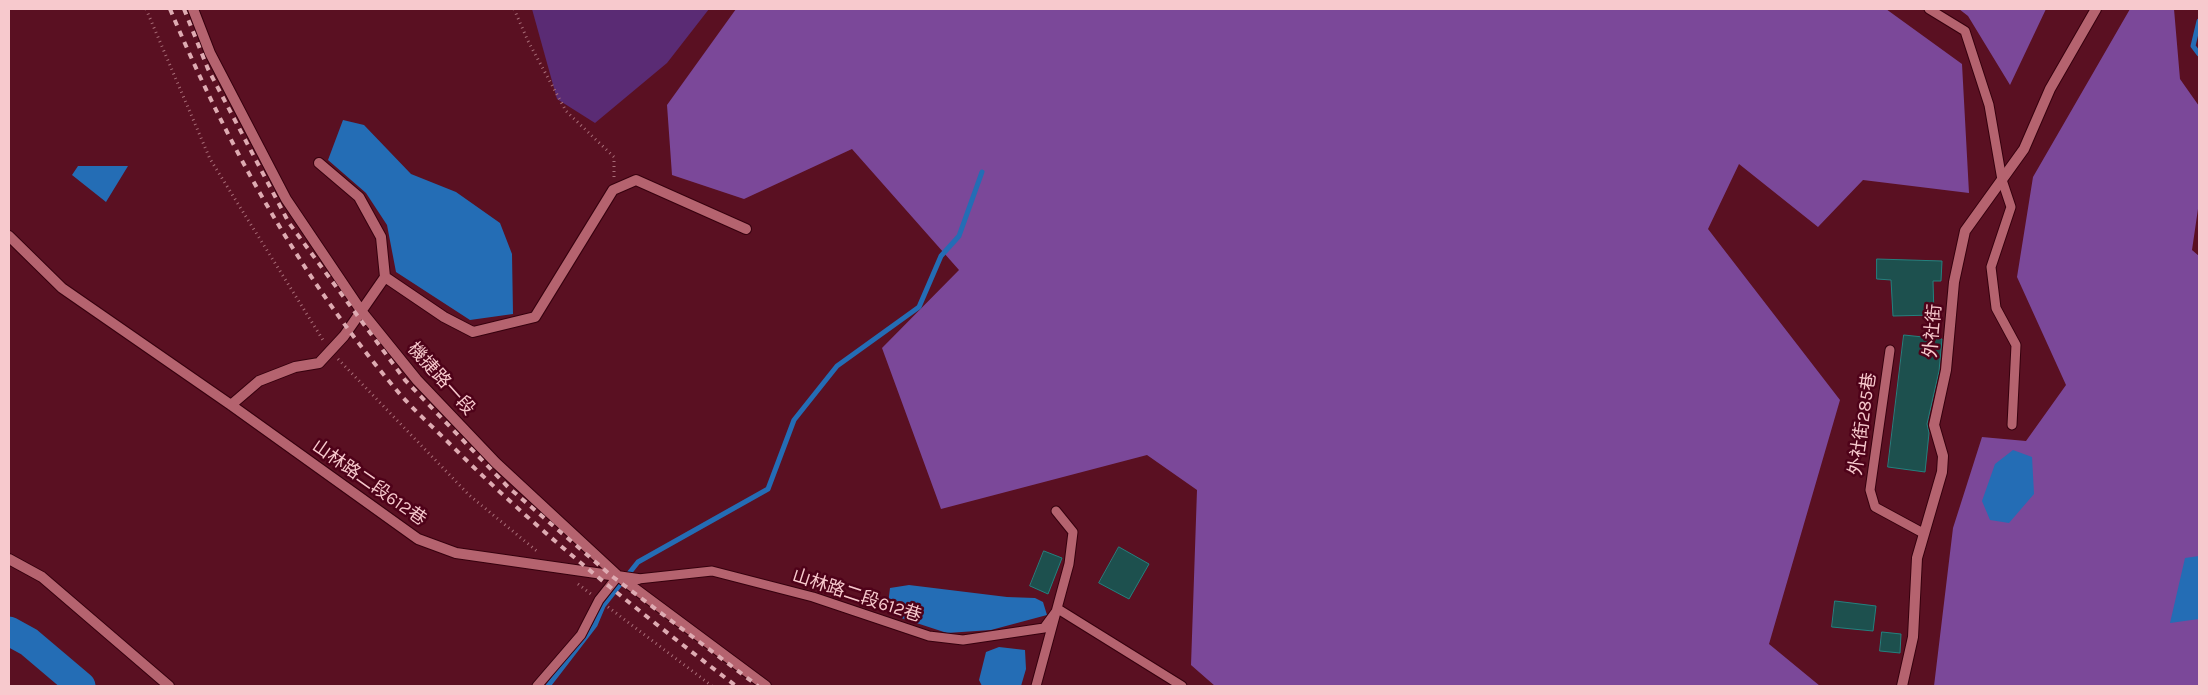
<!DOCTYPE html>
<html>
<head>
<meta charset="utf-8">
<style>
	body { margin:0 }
	#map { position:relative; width:2208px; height:695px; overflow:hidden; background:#5a1022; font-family:Karla,sans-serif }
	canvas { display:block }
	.frame { position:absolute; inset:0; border:10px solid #f7c9cd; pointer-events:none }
</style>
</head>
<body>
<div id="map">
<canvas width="2208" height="695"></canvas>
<div class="frame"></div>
</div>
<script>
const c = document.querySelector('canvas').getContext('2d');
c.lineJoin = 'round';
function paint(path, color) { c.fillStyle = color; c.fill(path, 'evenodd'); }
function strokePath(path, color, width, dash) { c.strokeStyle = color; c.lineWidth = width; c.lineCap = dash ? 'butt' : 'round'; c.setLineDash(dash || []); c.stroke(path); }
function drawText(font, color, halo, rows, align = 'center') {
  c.font = font + ' Karla,"Noto Sans TC",sans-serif'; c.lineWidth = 5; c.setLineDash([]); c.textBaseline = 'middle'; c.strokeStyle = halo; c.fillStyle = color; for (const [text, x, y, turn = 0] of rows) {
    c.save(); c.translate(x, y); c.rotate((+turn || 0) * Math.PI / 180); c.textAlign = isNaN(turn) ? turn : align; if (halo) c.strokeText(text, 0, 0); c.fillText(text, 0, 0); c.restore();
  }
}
paint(new Path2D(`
	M 532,9 L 709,9 L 667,63 L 595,123 L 557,99 Z`), '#5a2b74');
paint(new Path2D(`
	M 736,9 L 1886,9 L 1962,64 L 1969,193 L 1863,180 L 1818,227 L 1739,164 L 1708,229 L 1840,400 L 1769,644 L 1820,686 L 1215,686 L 1191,665 L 1197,490 L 1147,455 L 941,509 L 882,348 L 959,270 L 852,149 L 744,199 L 672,175 L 667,105 Z
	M 1959,9 L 2046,9 L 2010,85 L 1968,16 Z
	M 2130,9 L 2174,9 L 2180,79 L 2199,106 L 2199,202 L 2192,250 L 2199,256 L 2199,686 L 1934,686 L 1953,528 L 1982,437 L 2026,441 L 2066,385 L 2017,277 L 2033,177 Z`), '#7b4899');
paint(new Path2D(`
	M 343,120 L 364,125 L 411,174 L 456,192 L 500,223 L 512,254 L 513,314 L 470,320 L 396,272 L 387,225 L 366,193 L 328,160 Z
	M 78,166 L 128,166 L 106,202 L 72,175 Z
	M 2013,450 L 2032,457 L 2034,494 L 2009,523 L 1990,520 L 1982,501 L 1995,464 Z
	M 2199,556 L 2199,619 L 2170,623 L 2185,558 Z
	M 909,585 L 1007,597 L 1035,598 L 1043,602 L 1047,615 L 991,630 L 947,633 L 892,615 L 888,604 L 890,588 Z
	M 999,647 L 1025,650 L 1026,669 L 1021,686 L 982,686 L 979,680 L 986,652 Z`), '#246db5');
strokePath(new Path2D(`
	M 2199,21 L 2193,46 L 2199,54
	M 548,686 L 595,625 L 603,606 L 638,562 L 768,489 L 794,420 L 837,366 L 919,307 L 941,256 L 959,236 L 982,172`), '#246db5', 5);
strokePath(new Path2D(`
	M 9,631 L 29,642 L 81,686`), '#246db5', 29);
const building = new Path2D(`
	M 1877,259 L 1942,261 L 1941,281 L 1933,281 L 1934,315 L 1893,316 L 1891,280 L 1877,279 Z
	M 1904,335 L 1942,339 L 1939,371 L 1927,424 L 1929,433 L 1925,472 L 1888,467 Z
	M 1119,547 L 1149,564 L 1129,599 L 1099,583 Z
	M 1044,551 L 1062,558 L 1048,594 L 1030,586 Z
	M 1835,601 L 1876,606 L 1873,631 L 1832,627 Z
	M 1882,632 L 1901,634 L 1900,653 L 1880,651 Z`);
paint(building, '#1d504e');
strokePath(building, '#23827f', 1);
const lane = new Path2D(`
	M 1929,9 L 1965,31 L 1989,105 L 2002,180 L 2011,207 L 1991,267 L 1996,308 L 2016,345 L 2012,425
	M 1890,350 L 1870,490 L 1875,507 L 1923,533
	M 638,579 L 712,571 L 813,597 L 929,636 L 963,640 L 1044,628 L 1058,609 L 1182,686
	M 537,686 L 581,635 L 599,600 L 618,576
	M 1036,686 L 1069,564 L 1073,532 L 1056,511`);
const street = new Path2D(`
	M 193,9 L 210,53 L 286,199 L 362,312 L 417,380 L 496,463 L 618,576 L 766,686
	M 319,163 L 359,197 L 381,237 L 385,277
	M 9,236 L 62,288 L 231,405 L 418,539 L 456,553 L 638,579
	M 385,277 L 444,317 L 473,332 L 535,317 L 613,190 L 636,180 L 746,229
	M 231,405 L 259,381 L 295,367 L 319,363 L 344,336 L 385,277
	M 9,559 L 42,577 L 169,686
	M 1902,686 L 1913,637 L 1917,558 L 1942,472 L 1943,456 L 1934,425 L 1946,370 L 1954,282 L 1965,231 L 2024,149 L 2050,89 L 2096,9`);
strokePath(lane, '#36000e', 11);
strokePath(street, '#36000e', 12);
strokePath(new Path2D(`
	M 146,9 L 210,159 L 323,340
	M 514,9 L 528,41 L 566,111 L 614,157 L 614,177
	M 338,359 L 469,495 L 538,552
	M 578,584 L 591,594
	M 608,607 L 712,686`), '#a96d78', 3, [1, 4]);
strokePath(lane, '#b5636f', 9);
strokePath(street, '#b5636f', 10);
strokePath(new Path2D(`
	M 170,9 C 227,144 299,275 394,387 C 411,408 432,426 451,445 C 539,533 637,610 736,686
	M 184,9 L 208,69 L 289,223 L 405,380 L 508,487 L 613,577 L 758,686`), '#deabb2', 4, [6, 6]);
drawText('18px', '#f7c9cd', '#4e0219', [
	["外社街",1933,331,-85],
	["機捷路一段",441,379,48],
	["外社街285巷",1863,424,-82],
	["山林路二段612巷",369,483,35],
	["山林路二段612巷",857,596,18]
]);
</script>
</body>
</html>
